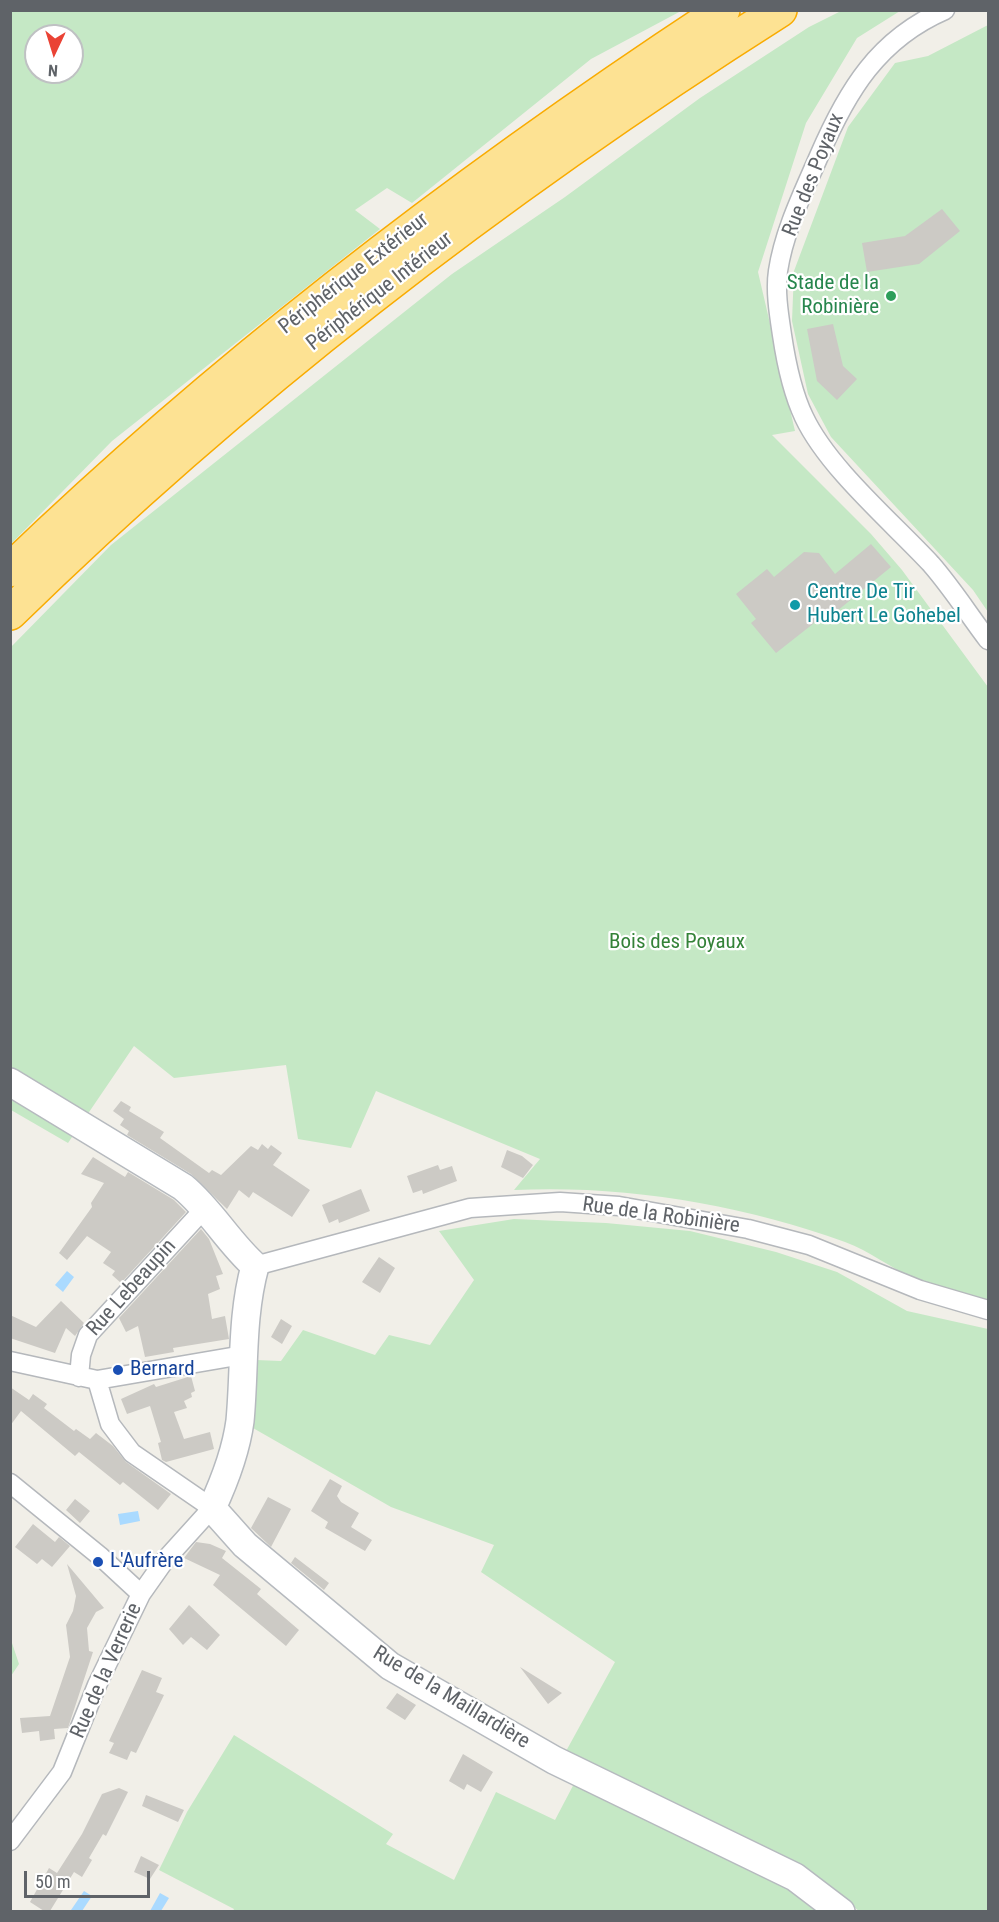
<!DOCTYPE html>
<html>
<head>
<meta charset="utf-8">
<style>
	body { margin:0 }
	#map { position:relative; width:999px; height:1922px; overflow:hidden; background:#f1efe8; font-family:"Roboto Condensed",sans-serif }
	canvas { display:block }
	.frame { position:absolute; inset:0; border:12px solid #5f6368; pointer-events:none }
	.north { position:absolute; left:24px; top:24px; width:60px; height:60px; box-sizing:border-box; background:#fff; border:2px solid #bfc1c3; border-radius:50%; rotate:184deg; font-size:16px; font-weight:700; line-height:24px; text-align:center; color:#5f6368 }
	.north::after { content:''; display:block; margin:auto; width:21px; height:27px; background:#ea4335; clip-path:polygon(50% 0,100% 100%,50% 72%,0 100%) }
	.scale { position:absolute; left:24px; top:1871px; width:126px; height:27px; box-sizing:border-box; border:3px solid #5f6368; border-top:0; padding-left:8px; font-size:18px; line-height:21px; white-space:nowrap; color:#5f6368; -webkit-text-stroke:4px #fff; paint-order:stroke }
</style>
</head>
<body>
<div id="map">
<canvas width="999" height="1922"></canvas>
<div class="frame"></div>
<div class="north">N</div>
<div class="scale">50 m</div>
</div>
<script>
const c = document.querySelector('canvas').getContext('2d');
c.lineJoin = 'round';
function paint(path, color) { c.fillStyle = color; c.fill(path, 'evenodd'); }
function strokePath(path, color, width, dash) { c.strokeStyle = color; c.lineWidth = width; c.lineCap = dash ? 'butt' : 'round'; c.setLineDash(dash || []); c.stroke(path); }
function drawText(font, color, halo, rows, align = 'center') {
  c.font = font + ' "Roboto Condensed",sans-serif'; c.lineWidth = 4.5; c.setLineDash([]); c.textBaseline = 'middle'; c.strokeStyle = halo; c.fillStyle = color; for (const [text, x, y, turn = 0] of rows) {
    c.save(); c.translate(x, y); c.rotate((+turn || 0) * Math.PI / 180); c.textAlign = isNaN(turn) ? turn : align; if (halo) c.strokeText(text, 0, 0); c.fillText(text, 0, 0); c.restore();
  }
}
paint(new Path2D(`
	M 10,11 L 11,10 L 681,11 L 591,59 L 412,203 L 387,188 L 355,210 L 380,229 L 112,441 L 11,544 ZM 36,36 L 72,36 L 72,72 L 36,72 Z
	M 841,11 L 900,11 L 857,38 L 806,123 L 758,272 L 795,431 L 772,435 L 871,534 L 902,570 L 988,687 L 988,1300 C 963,1294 938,1289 914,1278 C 890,1268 870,1251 845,1242 C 740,1204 626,1185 514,1190 L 540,1159 L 376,1091 L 351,1148 L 298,1139 L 286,1065 L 174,1078 L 134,1046 L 68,1143 L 11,1110 L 11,647 L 111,545 L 452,274 L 565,197 L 700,98 L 809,27 Z
	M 988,25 L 988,612 L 973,590 L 831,437 L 808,394 L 792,321 L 794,271 L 848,127 L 895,63 L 928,56 Z
	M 514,1219 L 606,1223 L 690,1231 L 776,1252 L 837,1272 L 907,1311 L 988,1329 L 988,1911 L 859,1911 L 820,1880 L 565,1753 L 615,1662 L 481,1572 L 494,1545 L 391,1507 L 253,1428 L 256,1360 L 281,1361 L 303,1330 L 375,1355 L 389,1335 L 430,1345 L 474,1280 L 439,1231 Z
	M 11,1640 L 19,1664 L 11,1676 L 10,1676 Z
	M 234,1735 L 393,1834 L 386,1844 L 454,1880 L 496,1792 L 555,1820 L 576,1780 L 755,1865 L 826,1911 L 233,1911 L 234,1909 L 159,1870 L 187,1812 Z`), '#c5e8c5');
paint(new Path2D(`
	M 67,1271 L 74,1277 L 63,1292 L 55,1285 Z
	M 138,1511 L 140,1521 L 120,1525 L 118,1514 Z
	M 84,1891 L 92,1896 L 82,1911 L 71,1910 Z
	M 160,1893 L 169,1898 L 161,1911 L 150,1911 Z`), '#aadaff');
paint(new Path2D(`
	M 942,209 L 960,231 L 919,264 L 867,272 L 862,243 L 905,236 Z
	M 833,324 L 843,366 L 857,379 L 837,400 L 817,381 L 807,329 Z
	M 871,544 L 891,567 L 826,620 L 823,616 L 776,653 L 751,623 L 756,619 L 736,594 L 767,569 L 774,577 L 804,552 L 819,553 L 835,574 Z
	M 121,1101 L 131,1107 L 129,1111 L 164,1132 L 160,1138 L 209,1173 L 212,1170 L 221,1175 L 251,1146 L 258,1150 L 262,1144 L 268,1149 L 271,1145 L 282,1153 L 273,1165 L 310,1190 L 292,1217 L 253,1192 L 249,1198 L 239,1190 L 227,1209 L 191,1174 L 127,1135 L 129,1131 L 120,1125 L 124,1119 L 113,1111 Z
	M 507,1150 L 522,1156 L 533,1165 L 523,1178 L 501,1167 Z
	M 93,1157 L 125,1177 L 128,1172 L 174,1200 L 186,1212 L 121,1283 L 112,1275 L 115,1271 L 103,1263 L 111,1252 L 87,1236 L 67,1260 L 59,1253 L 92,1207 L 91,1203 L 104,1183 L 81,1174 Z
	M 438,1165 L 440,1170 L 452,1166 L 457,1181 L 423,1194 L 422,1190 L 413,1193 L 407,1176 Z
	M 361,1189 L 370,1211 L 339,1223 L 338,1219 L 329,1223 L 322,1205 Z
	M 201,1229 L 209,1239 L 223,1274 L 216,1276 L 220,1289 L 208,1294 L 212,1319 L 225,1316 L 229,1339 L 173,1348 L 174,1352 L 145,1357 L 138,1326 L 126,1332 L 119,1318 Z
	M 379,1257 L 395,1268 L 380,1293 L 362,1282 Z
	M 61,1301 L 84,1323 L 75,1336 L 66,1328 L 55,1353 L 10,1338 L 10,1315 L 36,1327 Z
	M 281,1319 L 292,1326 L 282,1344 L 271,1337 Z
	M 191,1376 L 195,1391 L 191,1393 L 192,1397 L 184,1401 L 187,1408 L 174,1412 L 184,1439 L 210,1432 L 214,1449 L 166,1462 L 162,1460 L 158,1443 L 161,1442 L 150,1406 L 127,1414 L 121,1399 L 154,1384 L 156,1387 Z
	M 10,1387 L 29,1400 L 33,1394 L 47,1404 L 44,1408 L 74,1431 L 76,1429 L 90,1439 L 96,1433 L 113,1446 L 126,1462 L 171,1494 L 158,1510 L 123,1482 L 120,1485 L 79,1452 L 75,1456 L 21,1411 L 10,1426 Z
	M 330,1479 L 342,1486 L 337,1496 L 341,1502 L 359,1513 L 351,1527 L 372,1540 L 365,1551 L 325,1528 L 328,1522 L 311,1511 Z
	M 268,1497 L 291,1509 L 271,1547 L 251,1528 Z
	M 75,1499 L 90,1511 L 80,1523 L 66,1510 Z
	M 33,1524 L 55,1542 L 59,1537 L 70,1546 L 52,1567 L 42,1559 L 37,1564 L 15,1547 Z
	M 196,1542 L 210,1544 L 226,1551 L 222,1558 L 261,1589 L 257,1594 L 299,1630 L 286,1646 L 213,1585 L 220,1575 L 184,1558 Z
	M 295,1557 L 329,1583 L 324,1590 L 291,1563 Z
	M 67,1564 L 104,1608 L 96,1612 L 87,1628 L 89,1651 L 93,1652 L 68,1728 L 54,1729 L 55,1739 L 40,1741 L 39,1731 L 22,1733 L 20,1718 L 50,1716 L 70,1657 L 66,1625 L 73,1611 L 76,1596 Z
	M 189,1605 L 220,1635 L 207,1650 L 191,1637 L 183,1645 L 169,1629 Z
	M 520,1667 L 562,1693 L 548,1704 Z
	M 142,1670 L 162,1678 L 156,1692 L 164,1695 L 136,1753 L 131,1751 L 127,1760 L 109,1753 L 114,1743 L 109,1741 Z
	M 397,1693 L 416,1705 L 405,1720 L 386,1708 Z
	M 463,1754 L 493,1772 L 481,1792 L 467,1784 L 464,1790 L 449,1781 Z
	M 119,1788 L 128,1792 L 106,1836 L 103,1834 L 89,1858 L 92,1860 L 82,1877 L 74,1872 L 50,1911 L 44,1911 L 30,1902 L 49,1868 L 57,1873 L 82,1834 L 102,1794 Z
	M 146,1795 L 184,1810 L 178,1822 L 142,1806 Z
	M 141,1856 L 159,1865 L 150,1879 L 134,1872 Z`), '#cccac5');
const street = new Path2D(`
	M 945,10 C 878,39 847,91 819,156 C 803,193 784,231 778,271 C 775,291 779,315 782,335 C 786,362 792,392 804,417 C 828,468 892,522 931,564 C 952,588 969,615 988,640
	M 255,1266 L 470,1208 L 560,1202 L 619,1206 L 748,1229 L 809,1245 L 920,1290 L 988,1310
	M 10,1361 L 97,1380 L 243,1355
	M 79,1377 L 81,1355 L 88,1335 L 205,1208
	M 10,1483 L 101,1557 L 141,1594
	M 10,1841 L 62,1772 L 97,1685 L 141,1594 L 165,1560 L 212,1508 L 132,1453 L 110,1424 L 97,1380`);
const secondary = new Path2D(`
	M 10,1082 L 183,1187 C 211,1210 228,1242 255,1266 C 241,1317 245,1368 240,1421 C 236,1451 225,1480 212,1508 L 245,1545 L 390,1666 L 554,1760 L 795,1877 L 841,1912`);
const highway = new Path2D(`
	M 10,570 C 228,360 470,176 723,10
	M 10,613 C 244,384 504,185 780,10`);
strokePath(street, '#b5b8bc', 21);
strokePath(secondary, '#b6babf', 30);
strokePath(highway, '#f9ab00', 36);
strokePath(street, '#fff', 18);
strokePath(secondary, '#fff', 27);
strokePath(highway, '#fde293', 33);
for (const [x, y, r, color] of [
	[891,296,6,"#2e9e5b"],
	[795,605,6,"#0f9aa8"],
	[118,1370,6,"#1a4fb4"],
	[98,1562,6,"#1a4fb4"]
]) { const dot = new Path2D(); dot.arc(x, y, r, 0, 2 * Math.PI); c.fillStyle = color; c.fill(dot); strokePath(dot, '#fff', 2); }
drawText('21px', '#5f6368', '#fff', [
	["Rue des Poyaux",814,175,-68],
	["Périphérique Extérieur",354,274,-38],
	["Périphérique Intérieur",380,292,-38],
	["Rue de la Robinière",661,1216,8],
	["Rue Lebeaupin",132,1288,-48],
	["Rue de la Verrerie",107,1671,-66],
	["Rue de la Maillardière",451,1698,31]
]);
drawText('21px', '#27864d', '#fff', [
	["Stade de la",879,284],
	["Robinière",879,308]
], 'right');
drawText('21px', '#0d838f', '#fff', [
	["Centre De Tir",807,593],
	["Hubert Le Gohebel",807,617]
], 'left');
drawText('21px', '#348238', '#fff', [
	["Bois des Poyaux",677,943]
]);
drawText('21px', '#164399', '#fff', [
	["Bernard",130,1370],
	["L'Aufrère",110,1562]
], 'left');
</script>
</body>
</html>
